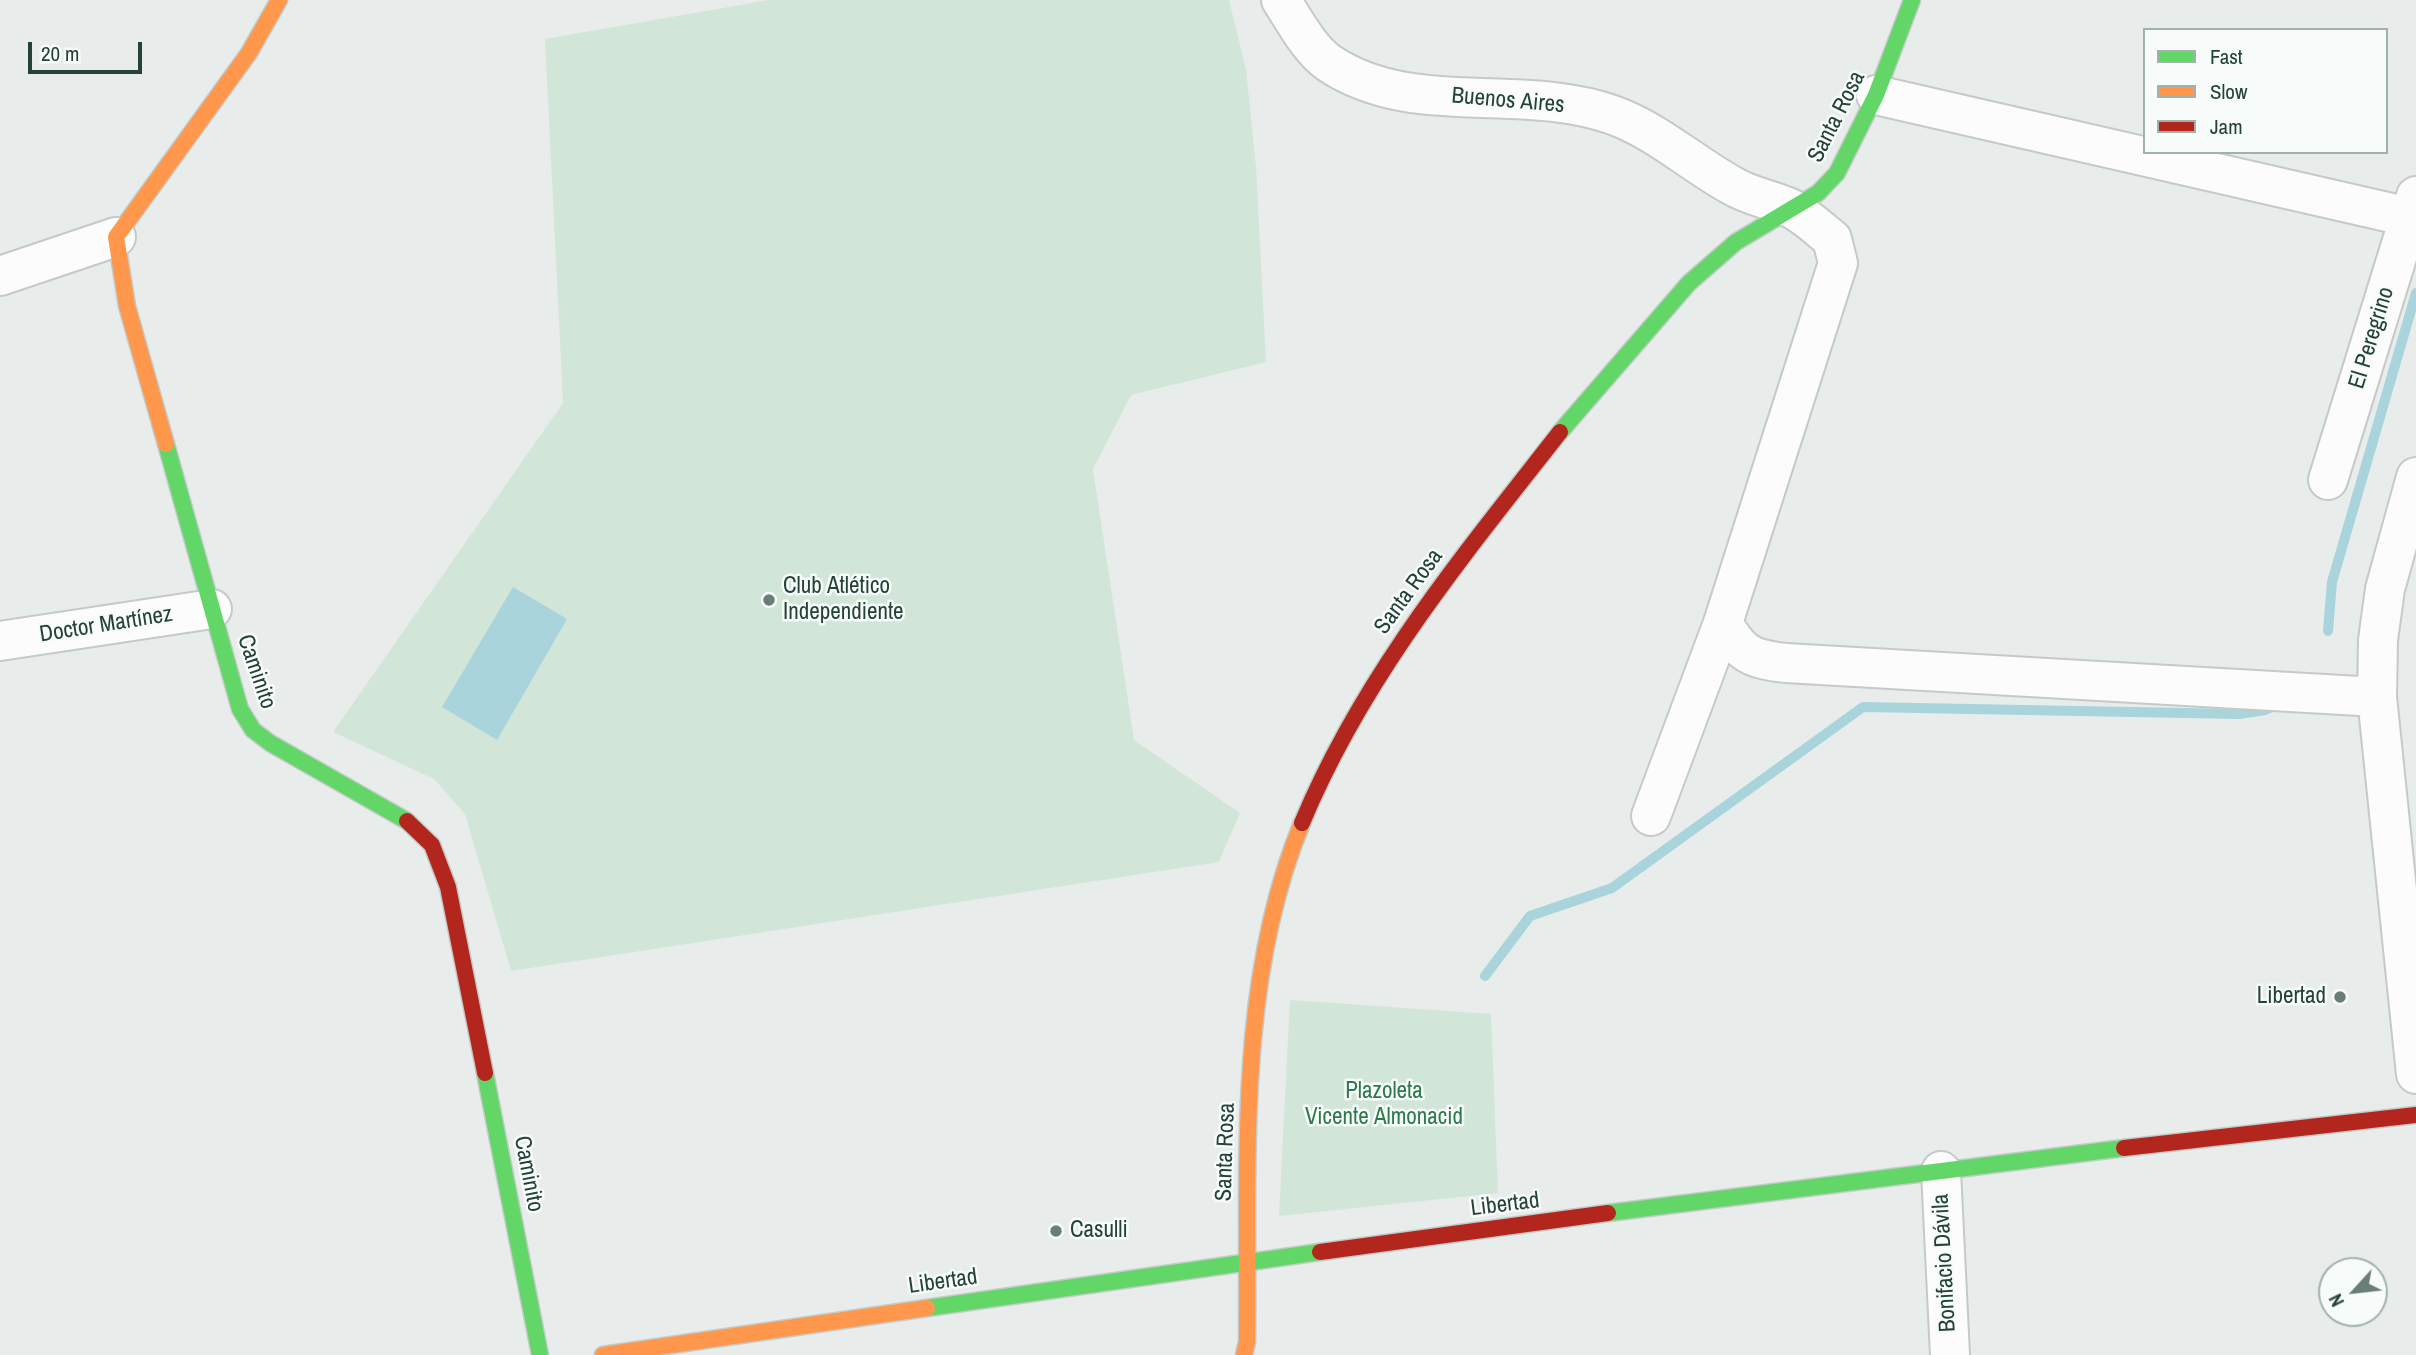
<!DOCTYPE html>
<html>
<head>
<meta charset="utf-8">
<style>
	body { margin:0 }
	#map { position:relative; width:2416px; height:1355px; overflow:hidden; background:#e8edeb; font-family:"Archivo Narrow",sans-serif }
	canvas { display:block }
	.legend { position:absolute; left:2143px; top:28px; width:245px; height:126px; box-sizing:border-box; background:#f7fbf9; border:2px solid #a3b1ad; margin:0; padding:9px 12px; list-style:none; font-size:21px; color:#24423a }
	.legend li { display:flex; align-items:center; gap:14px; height:35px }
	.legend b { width:35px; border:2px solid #a3b1ad }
	.north { position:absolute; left:2318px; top:1257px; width:70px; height:70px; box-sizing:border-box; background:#f7fbf9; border:2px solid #a3b1ad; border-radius:50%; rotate:243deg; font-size:19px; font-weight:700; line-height:28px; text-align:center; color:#24423a }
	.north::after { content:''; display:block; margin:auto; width:24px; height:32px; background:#697e78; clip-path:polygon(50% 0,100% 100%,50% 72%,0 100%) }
	.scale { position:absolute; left:28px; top:42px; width:114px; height:32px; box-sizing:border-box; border:4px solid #24423a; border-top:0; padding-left:9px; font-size:21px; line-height:24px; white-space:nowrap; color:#24423a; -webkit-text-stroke:5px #f7fbf9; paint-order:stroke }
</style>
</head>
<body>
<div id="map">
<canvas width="2416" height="1355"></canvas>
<ul class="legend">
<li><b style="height:9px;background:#63d668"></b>Fast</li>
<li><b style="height:9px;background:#ff974d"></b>Slow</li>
<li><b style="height:9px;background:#b3261e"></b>Jam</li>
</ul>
<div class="north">N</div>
<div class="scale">20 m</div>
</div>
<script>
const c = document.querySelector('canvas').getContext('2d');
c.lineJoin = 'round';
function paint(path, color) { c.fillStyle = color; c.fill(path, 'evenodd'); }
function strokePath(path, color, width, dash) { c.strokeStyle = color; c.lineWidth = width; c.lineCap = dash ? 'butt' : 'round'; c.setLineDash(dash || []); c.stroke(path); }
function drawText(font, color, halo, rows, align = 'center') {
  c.font = font + ' "Archivo Narrow",sans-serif'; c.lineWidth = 5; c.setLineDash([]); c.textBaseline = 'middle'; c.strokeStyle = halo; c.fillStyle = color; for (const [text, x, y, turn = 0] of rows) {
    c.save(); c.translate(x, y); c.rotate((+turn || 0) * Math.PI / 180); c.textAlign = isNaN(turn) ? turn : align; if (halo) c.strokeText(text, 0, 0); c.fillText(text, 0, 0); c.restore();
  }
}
paint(new Path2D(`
	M 769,0 L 1229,0 L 1246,69 L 1256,167 L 1266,362 L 1131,395 L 1093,469 L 1134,740 L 1240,813 L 1219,862 L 511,971 L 465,814 L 434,779 L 333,732 L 563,403 L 545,39 Z
	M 1290,1000 L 1491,1014 L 1498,1193 L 1279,1216 Z`), '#d1e6d8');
paint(new Path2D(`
	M 513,587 L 567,619 L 497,740 L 442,707 Z`), '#a9d4db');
strokePath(new Path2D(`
	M 2328,631 L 2332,582 L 2416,293
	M 1485,976 L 1530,916 L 1612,888 L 1863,707 L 2239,714 L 2265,710 L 2277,705`), '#a9d4db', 10);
const street = new Path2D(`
	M 1281,0 C 1294,20 1309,49 1329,63 C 1412,119 1522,82 1613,115 C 1657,131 1690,162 1731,185 C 1751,197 1770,199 1790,208 C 1805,215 1819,229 1832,239 L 1838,263 L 1723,623 L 1651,816
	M 1876,95 L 2409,217
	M 0,276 L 116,237
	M 2416,477 L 2385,589 L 2378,640 L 2377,697 L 2416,1074
	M 2328,480 L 2416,196
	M 1723,623 C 1741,654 1750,659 1786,663 L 2377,697
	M 0,641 L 212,609
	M 1941,1171 L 1950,1355`);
const fast = new Path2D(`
	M 1560,432 L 1689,283 L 1736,242 L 1818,193 L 1837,173 L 1876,95 L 1912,0
	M 166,444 L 240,709 L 253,730 L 270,743 L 407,821
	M 485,1073 L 540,1355
	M 1608,1213 L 2124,1148
	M 927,1308 L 1320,1252`);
const slow = new Path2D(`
	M 166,444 L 127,306 L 116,237 L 249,53 L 279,0
	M 603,1355 L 927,1308
	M 1244,1355 L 1247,1342 C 1249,1170 1235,985 1302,823`);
const jam = new Path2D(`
	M 407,821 L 432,845 L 448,887 L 485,1073
	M 1302,823 C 1363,676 1463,556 1560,432
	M 2124,1148 L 2416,1115
	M 1320,1252 L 1608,1213`);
strokePath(street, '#c5cac8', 42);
strokePath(fast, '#c3cbc8', 19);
strokePath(slow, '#c3cbc8', 19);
strokePath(jam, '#c3cbc8', 19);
strokePath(street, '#fcfcfc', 38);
strokePath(fast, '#63d668', 16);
strokePath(slow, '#ff974d', 16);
strokePath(jam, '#b3261e', 16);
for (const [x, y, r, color] of [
	[769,600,7,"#697e78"],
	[2340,997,7,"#697e78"],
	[1056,1231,7,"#697e78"]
]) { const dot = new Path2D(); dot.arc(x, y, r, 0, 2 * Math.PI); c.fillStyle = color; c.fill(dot); strokePath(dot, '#f7fbf9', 2.5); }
drawText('23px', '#24423a', '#f7fbf9', [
	["Buenos Aires",1508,101,5],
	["Santa Rosa",1837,117,-63],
	["El Peregrino",2372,338,-73],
	["Santa Rosa",1409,592,-54],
	["Doctor Martínez",106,625,-9],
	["Caminito",256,672,71],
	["Santa Rosa",1226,1152,-88],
	["Caminito",528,1174,79],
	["Libertad",1505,1205,-7],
	["Bonifacio Dávila",1945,1263,-93],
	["Libertad",943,1282,-8]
]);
drawText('23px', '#24423a', '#f7fbf9', [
	["Club Atlético",783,587],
	["Independiente",783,613],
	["Libertad",2326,997,"right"],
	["Casulli",1070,1231]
], 'left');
drawText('23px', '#2d7a4b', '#f7fbf9', [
	["Plazoleta",1384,1092],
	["Vicente Almonacid",1384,1118]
]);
</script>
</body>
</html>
